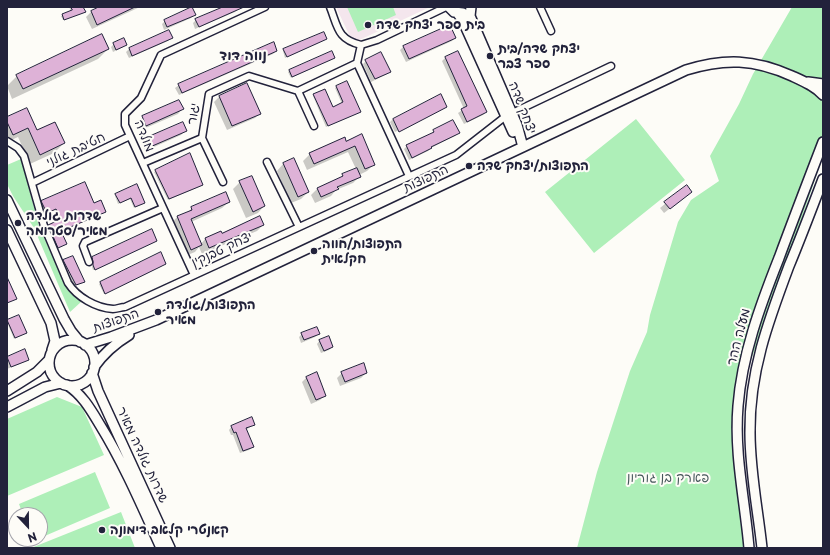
<!DOCTYPE html>
<html>
<head>
<meta charset="utf-8">
<style>
	body { margin:0 }
	#map { position:relative; width:830px; height:555px; overflow:hidden; background:#fdfcf7; font-family:"Playpen Sans",sans-serif }
	canvas { display:block }
	.frame { position:absolute; inset:0; border:8px solid #22223b; pointer-events:none }
	.north { position:absolute; left:8px; top:507px; width:40px; height:40px; box-sizing:border-box; background:#fdfcf7; border:1px solid #a5a5ac; border-radius:50%; rotate:158deg; font-size:11px; font-weight:700; line-height:16px; text-align:center; color:#22223b }
	.north::after { content:''; display:block; margin:auto; width:14px; height:18px; background:#22223b; clip-path:polygon(50% 0,100% 100%,50% 72%,0 100%) }
</style>
</head>
<body>
<div id="map">
<canvas width="830" height="555"></canvas>
<div class="frame"></div>
<div class="north">N</div>
</div>
<script>
const c = document.querySelector('canvas').getContext('2d');
c.lineJoin = 'round';
function paint(path, color) { c.fillStyle = color; c.fill(path, 'evenodd'); }
function strokePath(path, color, width, dash) { c.strokeStyle = color; c.lineWidth = width; c.lineCap = dash ? 'butt' : 'round'; c.setLineDash(dash || []); c.stroke(path); }
function drawText(font, color, halo, rows, align = 'center') {
  c.font = font + ' "Playpen Sans","Playpen Sans Hebrew",sans-serif'; c.lineWidth = 4; c.setLineDash([]); c.textBaseline = 'middle'; c.strokeStyle = halo; c.fillStyle = color; for (const [text, x, y, turn = 0] of rows) {
    c.save(); c.translate(x, y); c.rotate((+turn || 0) * Math.PI / 180); c.textAlign = isNaN(turn) ? turn : align; if (halo) c.strokeText(text, 0, 0); c.fillText(text, 0, 0); c.restore();
  }
}
paint(new Path2D(`
	M 336,7 L 430,7 L 353,43 Z`), '#f4e6ed');
paint(new Path2D(`
	M 347,7 L 393,7 L 396,15 L 358,32 Z
	M 792,7 L 823,7 L 823,156 L 789,256 L 758,342 L 736,397 L 745,548 L 577,548 L 597,472 L 630,371 L 647,332 L 650,315 L 678,222 L 691,200 L 719,181 L 710,156 L 739,104 L 753,74 Z
	M 636,119 L 685,180 L 594,253 L 545,192 Z
	M 21,159 L 39,226 L 64,283 L 71,293 L 81,302 L 70,312 L 34,228 L 13,196 L 7,184 L 7,165 Z
	M 57,397 L 82,407 L 104,455 L 7,496 L 7,419 Z
	M 95,472 L 110,508 L 40,538 L 40,515 L 23,515 L 19,504 Z
	M 121,512 L 135,548 L 31,548 Z`), '#aeefb8');
paint(new Path2D(`
	M 69,7 L 82,7 L 84,12 L 63,20 L 61,16 L 71,11 Z
	M 102,7 L 140,7 L 92,29 L 86,17 L 91,12 Z
	M 225,7 L 237,7 L 238,9 L 235,12 L 195,29 L 193,23 L 196,20 Z
	M 194,15 L 191,18 L 164,30 L 162,24 L 165,21 Z
	M 449,26 L 455,38 L 452,41 L 406,62 L 400,50 L 403,47 Z
	M 169,32 L 171,38 L 168,41 L 129,58 L 126,52 L 129,49 Z
	M 102,36 L 108,49 L 98,59 L 12,99 L 7,86 L 17,76 Z
	M 326,39 L 285,58 L 283,51 L 284,50 Z
	M 114,44 L 126,44 L 123,47 L 113,52 L 111,47 Z
	M 276,51 L 273,54 L 179,95 L 175,88 L 179,85 Z
	M 458,52 L 486,112 L 483,115 L 464,124 L 458,113 L 464,109 L 442,61 L 445,58 Z
	M 334,58 L 291,78 L 288,72 L 289,71 Z
	M 366,61 L 390,71 L 387,74 L 371,82 L 363,64 Z
	M 247,84 L 260,113 L 255,118 L 227,130 L 214,102 L 219,97 Z
	M 336,87 L 360,112 L 326,127 L 313,96 L 314,95 L 332,108 L 342,104 L 335,88 Z
	M 446,107 L 395,132 L 390,122 L 393,119 Z
	M 182,109 L 178,114 L 141,130 L 138,122 L 143,117 Z
	M 7,118 L 37,131 L 64,143 L 54,153 L 30,164 L 18,137 L 7,142 Z
	M 185,131 L 181,135 L 145,151 L 142,144 L 147,139 Z
	M 434,131 L 458,133 L 455,136 L 431,148 L 428,151 L 409,160 L 404,149 L 407,146 L 431,134 Z
	M 361,135 L 374,164 L 367,171 L 359,175 L 359,177 L 353,183 L 336,190 L 331,196 L 315,203 L 311,195 L 318,188 L 339,179 L 343,175 L 356,169 L 348,152 L 307,170 L 303,161 L 310,154 L 346,142 Z
	M 293,160 L 308,192 L 301,199 L 291,203 L 277,171 L 283,164 Z
	M 156,171 L 201,186 L 168,200 L 154,172 Z
	M 240,182 L 264,206 L 258,213 L 246,218 L 233,189 Z
	M 137,185 L 143,204 L 134,208 L 130,199 L 118,204 L 115,196 Z
	M 687,186 L 691,192 L 664,213 L 660,208 Z
	M 42,202 L 94,204 L 103,213 L 60,232 L 64,245 L 56,248 L 47,227 L 60,221 L 55,210 L 45,214 L 40,203 Z
	M 229,202 L 222,208 L 191,222 L 201,244 L 205,239 L 221,232 L 221,234 L 263,225 L 257,231 L 202,254 L 199,247 L 195,252 L 185,256 L 171,224 L 177,217 L 187,213 L 192,208 Z
	M 156,241 L 93,270 L 92,267 L 93,264 L 91,259 L 92,258 Z
	M 64,261 L 82,283 L 74,286 L 63,262 Z
	M 165,264 L 104,294 L 99,284 L 101,282 Z
	M 8,320 L 26,333 L 14,339 L 7,322 Z
	M 302,334 L 318,334 L 315,337 L 301,343 L 299,337 Z
	M 320,340 L 332,347 L 329,350 L 321,353 L 317,344 Z
	M 25,351 L 27,361 L 7,369 L 7,358 Z
	M 363,365 L 366,373 L 361,378 L 340,386 L 337,378 L 342,373 Z
	M 307,377 L 325,395 L 320,400 L 311,404 L 302,382 Z
	M 253,425 L 246,430 L 253,447 L 249,450 L 240,453 L 233,435 L 231,435 L 229,430 L 232,426 Z`), '#0003');
const building = new Path2D(`
	M 71,7 L 83,7 L 86,12 L 64,20 L 62,14 L 72,10 Z
	M 99,7 L 135,7 L 97,25 L 91,11 Z
	M 192,7 L 196,15 L 167,27 L 164,20 Z
	M 223,7 L 244,7 L 199,27 L 195,19 Z
	M 450,25 L 456,38 L 409,59 L 403,46 Z
	M 169,30 L 173,38 L 132,56 L 129,48 Z
	M 324,32 L 327,39 L 287,57 L 283,49 Z
	M 102,34 L 109,49 L 23,89 L 16,75 Z
	M 124,38 L 127,45 L 116,50 L 113,43 Z
	M 274,42 L 277,51 L 182,93 L 178,84 Z
	M 332,51 L 335,58 L 292,77 L 289,70 Z
	M 458,51 L 487,112 L 467,122 L 461,109 L 467,106 L 445,57 Z
	M 381,52 L 391,72 L 375,79 L 365,60 Z
	M 347,81 L 361,112 L 328,126 L 313,94 L 325,89 L 333,107 L 343,102 L 336,86 Z
	M 247,83 L 261,114 L 232,126 L 219,96 Z
	M 441,94 L 447,107 L 399,132 L 393,119 Z
	M 179,100 L 184,109 L 146,126 L 142,116 Z
	M 27,108 L 37,130 L 55,122 L 65,143 L 40,155 L 28,128 L 13,135 L 7,122 L 7,117 Z
	M 453,120 L 460,133 L 431,147 L 432,148 L 412,158 L 406,145 L 434,132 L 433,130 Z
	M 183,122 L 187,131 L 150,147 L 146,138 Z
	M 362,134 L 375,165 L 365,169 L 355,146 L 314,164 L 309,153 L 345,137 L 346,141 Z
	M 190,153 L 203,185 L 169,199 L 155,170 Z
	M 294,158 L 309,192 L 298,197 L 283,163 Z
	M 357,168 L 361,177 L 337,187 L 339,189 L 321,197 L 317,188 L 343,176 L 342,174 Z
	M 252,176 L 265,206 L 253,212 L 239,181 Z
	M 85,182 L 94,203 L 101,200 L 106,212 L 61,231 L 67,244 L 58,248 L 48,225 L 61,219 L 56,209 L 47,213 L 41,201 Z
	M 137,184 L 145,203 L 135,207 L 131,198 L 120,203 L 115,194 Z
	M 687,185 L 692,192 L 670,209 L 664,202 Z
	M 226,192 L 230,202 L 191,219 L 202,245 L 191,250 L 177,216 L 192,210 L 191,207 Z
	M 260,216 L 264,225 L 209,248 L 205,238 L 221,231 L 222,233 Z
	M 152,229 L 157,241 L 95,270 L 93,265 L 93,262 L 92,257 Z
	M 161,252 L 166,264 L 105,294 L 100,282 Z
	M 73,256 L 85,282 L 76,285 L 63,260 Z
	M 7,277 L 17,299 L 7,303 Z
	M 19,315 L 27,333 L 15,338 L 7,320 Z
	M 317,327 L 320,334 L 304,340 L 301,333 Z
	M 329,336 L 333,347 L 324,351 L 319,340 Z
	M 25,349 L 29,360 L 11,367 L 7,357 Z
	M 364,363 L 367,373 L 345,382 L 341,372 Z
	M 317,372 L 326,396 L 316,400 L 306,377 Z
	M 252,417 L 255,425 L 246,428 L 254,447 L 243,451 L 236,432 L 234,433 L 231,426 Z`);
paint(building, '#deb2d7');
strokePath(building, '#22223b', 1);
const street = new Path2D(`
	M 330,7 C 338,27 337,39 361,45 L 357,63 L 409,176
	M 540,7 L 551,31
	M 361,45 L 377,40 L 446,7
	M 298,91 L 314,126
	M 202,138 L 223,182
	M 7,141 L 18,148 L 24,156 L 44,226 L 68,283 C 77,297 96,308 113,309 C 117,309 121,307 125,307 L 456,155 L 506,116 L 611,66
	M 267,162 L 299,227
	M 143,163 L 202,138 L 209,94 L 249,76 L 298,91 L 357,63
	M 32,183 L 130,136
	M 89,262 L 83,246 L 85,242 L 163,208
	M 194,275 L 125,125 L 125,114 L 141,98 L 161,55 L 265,7`);
const secondary = new Path2D(`
	M 449,7 L 454,12 L 463,13
	M 471,7 L 470,16 L 517,125 L 523,147
	M 458,14 L 462,19 L 513,132
	M 808,82 L 823,84
	M 7,200 L 64,319 L 71,331 L 80,342
	M 7,230 L 51,323 L 55,341 L 52,350
	M49 363a23 23 0 1 1 46 0a23 23 0 1 1-46 0Z
	M 85,345 L 111,337 L 156,320 L 686,70 C 725,58 754,59 792,76 C 803,81 815,86 823,95
	M 94,367 C 104,353 114,344 129,335
	M 92,373 L 98,391 L 170,548
	M 67,385 C 82,394 91,410 100,425 C 124,464 142,506 161,548
	M 7,391 L 37,372 L 49,360
	M 7,407 L 45,387 L 61,383
	M 749,548 C 745,501 734,454 738,406 C 742,355 760,306 779,258 C 793,220 808,181 823,142
	M 762,548 C 758,510 750,472 750,433 C 749,373 768,322 789,266 C 801,237 812,208 823,179`);
strokePath(street, '#22223b', 9);
strokePath(secondary, '#22223b', 12);
strokePath(street, '#fdfcf7', 6);
strokePath(secondary, '#fdfcf7', 9);
for (const [x, y, r, color] of [
	[368,25,4,"#22223b"],
	[490,56,4,"#22223b"],
	[469,166,4,"#22223b"],
	[18,223,4,"#22223b"],
	[314,251,4,"#22223b"],
	[158,312,4,"#22223b"],
	[102,530,4,"#22223b"]
]) { const dot = new Path2D(); dot.arc(x, y, r, 0, 2 * Math.PI); c.fillStyle = color; c.fill(dot); strokePath(dot, '#fdfcf7', 1.5); }
drawText('bold 13px', '#22223b', '#fdfcf7', [
	["בית ספר יצחק שדה",376,25],
	["יצחק שדה/בית",498,49],
	["ספר צבר",498,64],
	["התפוצות/יצחק שדה",477,166],
	["שדרות גולדה",26,216],
	["מאיר/סטרומה",26,231],
	["התפוצות/חווה",322,244],
	["חקלאית",322,259],
	["התפוצות/גולדה",166,305],
	["מאיר",166,320],
	["קאנטרי קלאב דימונה",110,530]
], 'left');
drawText('13px', '#22223b', '#fdfcf7', [
	["יצחק שדה",522,108,69],
	["יגור",194,114,-81],
	["מולדה",144,136,68],
	["חטיבת גולני",76,150,-25],
	["התפוצות",426,179,-25],
	["יצחק טבנקין",222,250,-25],
	["התפוצות",116,321,-19],
	["מעלה ההר",739,337,-75],
	["שדרות גולדה מאיר",142,455,65]
]);
drawText('13px', '#45555a', '#fdfcf7', [
	["פארק בן גוריון",668,478]
]);
drawText('bold 14px', '#22223b', '#fdfcf7', [
	["נווה דוד",243,56]
]);
</script>
</body>
</html>
